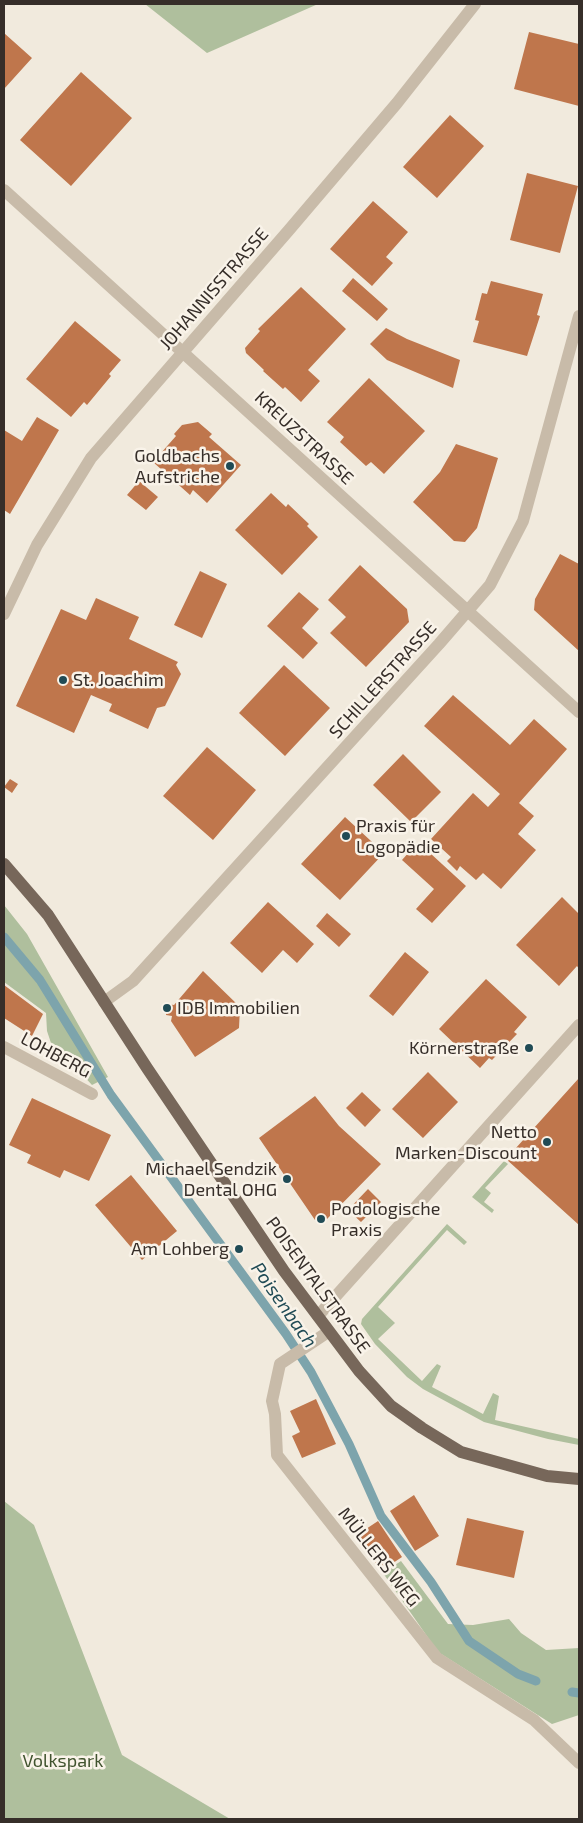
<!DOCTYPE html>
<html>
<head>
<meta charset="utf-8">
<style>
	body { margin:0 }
	#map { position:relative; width:583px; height:1823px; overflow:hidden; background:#f1eadd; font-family:"Exo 2",sans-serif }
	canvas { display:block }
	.frame { position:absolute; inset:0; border:5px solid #362e29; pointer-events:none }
</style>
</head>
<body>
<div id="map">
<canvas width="583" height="1823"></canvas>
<div class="frame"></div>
</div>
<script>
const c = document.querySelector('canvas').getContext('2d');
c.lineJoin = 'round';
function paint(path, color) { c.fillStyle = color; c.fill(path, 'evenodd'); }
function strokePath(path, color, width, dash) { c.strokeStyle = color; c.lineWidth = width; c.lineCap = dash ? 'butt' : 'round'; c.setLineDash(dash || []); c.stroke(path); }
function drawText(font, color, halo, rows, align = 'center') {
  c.font = font + ' "Exo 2",sans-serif'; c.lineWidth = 5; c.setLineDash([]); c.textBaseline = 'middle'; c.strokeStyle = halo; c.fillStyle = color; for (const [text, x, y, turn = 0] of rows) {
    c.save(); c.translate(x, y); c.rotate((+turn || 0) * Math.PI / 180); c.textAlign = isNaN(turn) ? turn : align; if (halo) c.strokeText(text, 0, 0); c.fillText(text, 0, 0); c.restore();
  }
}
paint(new Path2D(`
	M 145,4 L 318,4 L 207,53 Z
	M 4,905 L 27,934 L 108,1077 L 92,1085 L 79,1071 L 51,1043 L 47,1031 L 46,1013 L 4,982 Z
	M 504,1161 L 508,1164 L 485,1188 L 491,1193 L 484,1202 L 494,1210 L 492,1213 L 472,1197 Z
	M 447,1224 L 467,1242 L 464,1245 L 447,1230 L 378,1307 L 395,1323 L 378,1339 L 422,1381 L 437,1364 L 441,1366 L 432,1387 L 483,1414 L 493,1393 L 499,1396 L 495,1420 L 579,1439 L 579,1445 L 548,1439 L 484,1422 L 423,1389 L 407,1377 L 375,1344 L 361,1324 L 362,1319 Z
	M 4,1501 L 34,1525 L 122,1755 L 230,1819 L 4,1819 Z
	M 401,1561 L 448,1624 L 473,1625 L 509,1619 L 521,1633 L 546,1650 L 579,1648 L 579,1715 L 552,1724 L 438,1652 L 383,1573 Z`), '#afbf9d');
strokePath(new Path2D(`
	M 4,937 L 40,980 L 111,1095 L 286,1334 L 311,1372 L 349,1444 L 381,1516 L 431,1582 L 469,1641 L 518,1674 L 536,1681
	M 572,1692 L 579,1693`), '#7da4ac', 9);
paint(new Path2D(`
	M 529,32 L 579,44 L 579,106 L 514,89 Z
	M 4,33 L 32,58 L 4,89 Z
	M 81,72 L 132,118 L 71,186 L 20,140 Z
	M 450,115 L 484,146 L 437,198 L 403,167 Z
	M 527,173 L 578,186 L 560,253 L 510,240 Z
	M 373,201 L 408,232 L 386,257 L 393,263 L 372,286 L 330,249 Z
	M 353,278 L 388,309 L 377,321 L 342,291 Z
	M 491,281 L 543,294 L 537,315 L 540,316 L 527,356 L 473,342 L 479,321 L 475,320 L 482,293 L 487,294 Z
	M 301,287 L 346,329 L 308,370 L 320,381 L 301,402 L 285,387 L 283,389 L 263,371 L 264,370 L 246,353 L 245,348 L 260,331 L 258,329 Z
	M 75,321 L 121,360 L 109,374 L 111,376 L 87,405 L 84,402 L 71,417 L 26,379 Z
	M 386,328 L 407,339 L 460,360 L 453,388 L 387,360 L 370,344 Z
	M 369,378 L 425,431 L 384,474 L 371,462 L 366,466 L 340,442 L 344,437 L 327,422 Z
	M 37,417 L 59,430 L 10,514 L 4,510 L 4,430 L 22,441 Z
	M 198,422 L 212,434 L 209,437 L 241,465 L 207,503 L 193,490 L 190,495 L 153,462 L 176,436 L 174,434 L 182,425 Z
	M 456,444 L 498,458 L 477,528 L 465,542 L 454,541 L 413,502 L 440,472 Z
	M 139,481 L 158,497 L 146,510 L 127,495 Z
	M 271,493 L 286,507 L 288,504 L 309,524 L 307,526 L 318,537 L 282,575 L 235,530 Z
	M 560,554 L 579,564 L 579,651 L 534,610 L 535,599 Z
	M 360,565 L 407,609 L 409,622 L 366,667 L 330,633 L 346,617 L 328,600 Z
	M 200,571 L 227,584 L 202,638 L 174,625 Z
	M 299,592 L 319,609 L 302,628 L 318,643 L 303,659 L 267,626 Z
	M 96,598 L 139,617 L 129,639 L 178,662 L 176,665 L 181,674 L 165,706 L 157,708 L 148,729 L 109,711 L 112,704 L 91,695 L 74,733 L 16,706 L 61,609 L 86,620 Z
	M 284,665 L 330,708 L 285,756 L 239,713 Z
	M 453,695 L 510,745 L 534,719 L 567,749 L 519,803 L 534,816 L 518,834 L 536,850 L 501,889 L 483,873 L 476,880 L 460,866 L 457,871 L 447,861 L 451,857 L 431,839 L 473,793 L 488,807 L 500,794 L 424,726 Z
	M 207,747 L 256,790 L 213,840 L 163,796 Z
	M 403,754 L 441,792 L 411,822 L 373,785 Z
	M 10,779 L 18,784 L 12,793 L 4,787 Z
	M 345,817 L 384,853 L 340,900 L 301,864 Z
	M 418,842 L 466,886 L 432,923 L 416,909 L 434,889 L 402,860 Z
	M 562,897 L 579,914 L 579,969 L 577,966 L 559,986 L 516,945 Z
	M 268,902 L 314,944 L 297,963 L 283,950 L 262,973 L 230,943 Z
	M 327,913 L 351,934 L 339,947 L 316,926 Z
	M 405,952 L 429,972 L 393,1016 L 369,996 Z
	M 203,971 L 240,1007 L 239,1028 L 195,1057 L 171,1021 L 172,1016 L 166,1015 L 167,1004 L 174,1005 Z
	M 486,979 L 527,1017 L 514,1032 L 517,1034 L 492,1060 L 489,1058 L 480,1068 L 439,1029 Z
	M 4,985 L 43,1014 L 32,1036 L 4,1018 Z
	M 428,1072 L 458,1102 L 423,1138 L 392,1109 Z
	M 579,1078 L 579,1225 L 506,1159 Z
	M 362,1092 L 381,1110 L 365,1127 L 346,1108 Z
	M 315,1096 L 339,1126 L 381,1164 L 327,1219 L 315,1220 L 259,1138 Z
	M 32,1098 L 111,1135 L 89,1181 L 64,1170 L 60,1178 L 27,1163 L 31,1155 L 9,1145 Z
	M 131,1175 L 177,1231 L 142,1260 L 95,1205 Z
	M 368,1189 L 381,1202 L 361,1222 L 348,1210 Z
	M 316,1399 L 336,1444 L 302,1458 L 292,1436 L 300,1432 L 290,1411 Z
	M 414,1495 L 439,1536 L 415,1551 L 390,1511 Z
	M 467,1518 L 524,1531 L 514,1578 L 456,1565 Z
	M 378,1521 L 402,1557 L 381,1571 L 357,1535 Z`), '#bf764c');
strokePath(new Path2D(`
	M 4,190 L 579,712
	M 4,614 L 37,545 L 91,458 L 289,230 L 397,103 L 475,4
	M 104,1002 L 133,981 L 439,644 L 490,585 L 523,521 L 579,316
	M 4,1047 L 92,1094
	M 318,1316 L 579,1025
	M 328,1332 L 280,1364 L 272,1401 L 275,1414 L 277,1455 L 437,1658 L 534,1720 L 579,1763`), '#c8bba9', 12);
strokePath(new Path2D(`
	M 4,864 L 48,915 L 147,1068 L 284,1271 L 359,1371 L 391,1406 L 422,1428 L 461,1452 L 547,1476 L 579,1479`), '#77675a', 12);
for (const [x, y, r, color] of [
	[230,466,5,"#204b55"],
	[63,680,5,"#204b55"],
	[346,836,5,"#204b55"],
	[167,1008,5,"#204b55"],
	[529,1048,5,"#204b55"],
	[547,1142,5,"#204b55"],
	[287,1179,5,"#204b55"],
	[321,1219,5,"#204b55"],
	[239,1249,5,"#204b55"]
]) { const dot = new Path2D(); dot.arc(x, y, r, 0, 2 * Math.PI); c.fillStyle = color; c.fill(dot); strokePath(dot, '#f9f3e9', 2); }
drawText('18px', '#362e29', '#f9f3e9', [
	["JOHANNISSTRASSE",214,289,-49],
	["KREUZSTRASSE",304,438,43],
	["SCHILLERSTRASSE",383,680,-48],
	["LOHBERG",56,1055,28],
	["POISENTALSTRASSE",318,1285,54],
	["MÜLLERS WEG",379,1557,52]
]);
drawText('18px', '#362e29', '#f9f3e9', [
	["Goldbachs",220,456],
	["Aufstriche",220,477],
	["St. Joachim",73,680,"left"],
	["Praxis für",356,826,"left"],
	["Logopädie",356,847,"left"],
	["IDB Immobilien",177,1008,"left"],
	["Körnerstraße",519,1048],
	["Netto",537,1132],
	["Marken-Discount",537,1153],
	["Michael Sendzik",277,1169],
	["Dental OHG",277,1190],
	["Podologische",331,1209,"left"],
	["Praxis",331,1230,"left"],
	["Am Lohberg",229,1249]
], 'right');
drawText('18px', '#40532e', '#f9f3e9', [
	["Volkspark",63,1761]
]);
drawText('italic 19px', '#204b55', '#f9f3e9', [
	["Poisenbach",284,1305,55]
]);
</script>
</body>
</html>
